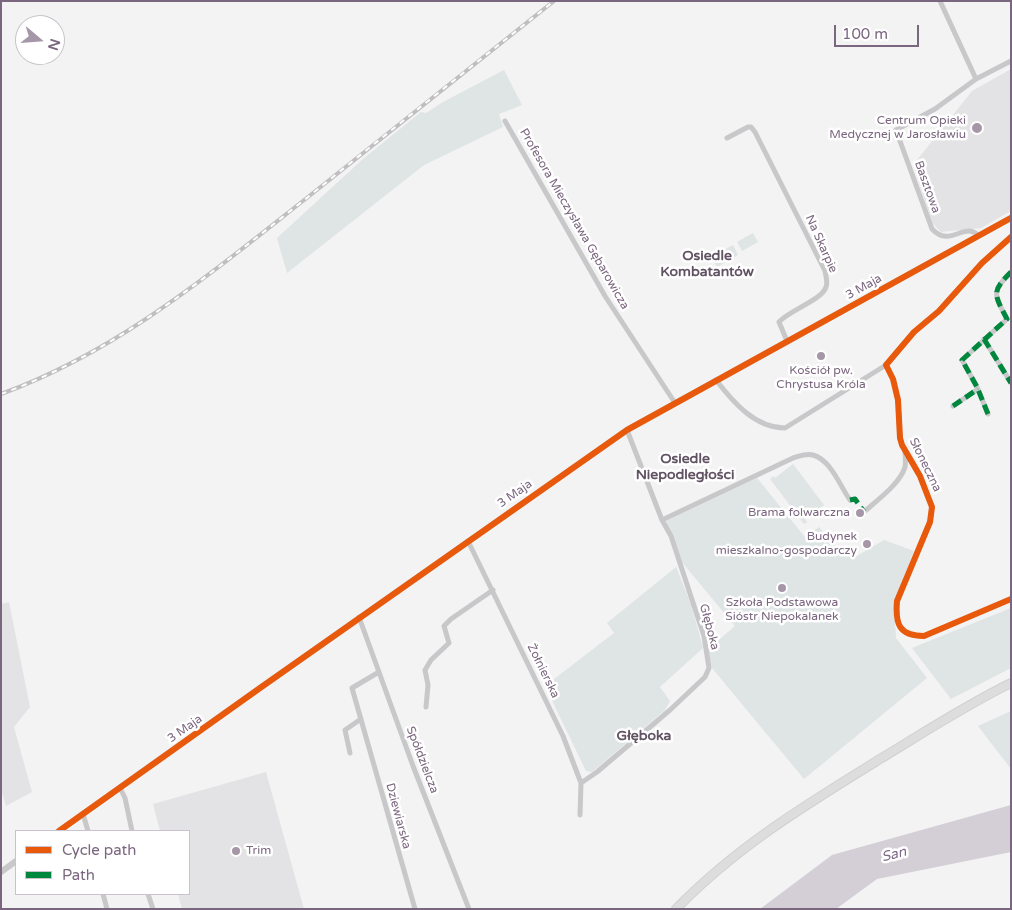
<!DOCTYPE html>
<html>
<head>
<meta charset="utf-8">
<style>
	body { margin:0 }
	#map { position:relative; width:1012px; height:910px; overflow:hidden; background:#f2f3f2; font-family:"Varela Round",sans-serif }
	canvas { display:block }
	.frame { position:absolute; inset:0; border:2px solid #7b667f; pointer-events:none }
	.legend { position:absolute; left:15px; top:830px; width:175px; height:65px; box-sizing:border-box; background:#fff; border:1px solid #cac2cc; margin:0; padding:6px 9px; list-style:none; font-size:15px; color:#7b667f }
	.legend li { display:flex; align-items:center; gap:10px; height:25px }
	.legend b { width:25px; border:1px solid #cac2cc }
	.north { position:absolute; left:15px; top:15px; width:50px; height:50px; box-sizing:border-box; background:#fff; border:1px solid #cac2cc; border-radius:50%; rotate:108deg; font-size:14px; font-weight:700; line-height:20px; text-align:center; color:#7b667f }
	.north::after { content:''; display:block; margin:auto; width:18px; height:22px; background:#a597a7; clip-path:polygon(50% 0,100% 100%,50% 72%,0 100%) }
	.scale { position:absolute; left:834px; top:25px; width:85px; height:22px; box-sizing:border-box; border:2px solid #7b667f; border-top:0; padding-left:6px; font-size:15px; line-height:18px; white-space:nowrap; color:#7b667f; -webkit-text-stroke:4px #fff; paint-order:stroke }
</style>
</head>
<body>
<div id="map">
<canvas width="1012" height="910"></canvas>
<div class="frame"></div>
<ul class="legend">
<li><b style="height:6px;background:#e8590c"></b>Cycle path</li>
<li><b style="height:6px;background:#00873e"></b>Path</li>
</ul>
<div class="north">N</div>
<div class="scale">100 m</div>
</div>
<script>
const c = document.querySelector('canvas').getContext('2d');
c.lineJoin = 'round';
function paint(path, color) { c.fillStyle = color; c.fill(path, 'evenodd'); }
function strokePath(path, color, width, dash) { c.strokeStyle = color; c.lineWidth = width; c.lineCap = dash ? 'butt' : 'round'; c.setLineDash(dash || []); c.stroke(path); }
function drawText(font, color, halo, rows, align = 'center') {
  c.font = font + ' "Varela Round",sans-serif'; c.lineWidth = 5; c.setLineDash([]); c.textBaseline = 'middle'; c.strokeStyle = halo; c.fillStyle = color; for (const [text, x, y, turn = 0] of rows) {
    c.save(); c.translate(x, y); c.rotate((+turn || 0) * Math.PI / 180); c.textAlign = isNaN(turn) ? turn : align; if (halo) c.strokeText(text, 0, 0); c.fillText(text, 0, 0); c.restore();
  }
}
paint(new Path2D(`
	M 1011,69 L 1011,211 L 981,228 L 941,232 L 932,223 L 913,165 L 972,91 Z
	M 9,602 L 30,707 L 14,727 L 32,792 L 6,806 L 1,789 L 1,604 Z
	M 266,772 L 304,909 L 182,909 L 178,894 L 189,894 L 189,831 L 160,831 L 153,804 Z`), '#e3e3e5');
paint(new Path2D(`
	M 504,70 L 522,105 L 499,114 L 503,127 L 424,165 L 287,273 L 277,238 L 363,159 L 421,112 L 426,113 L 443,102 Z
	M 753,233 L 758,242 L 742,251 L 737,242 Z
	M 733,245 L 738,255 L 717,267 L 711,257 Z
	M 793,464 L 824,505 L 805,519 L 807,522 L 804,524 L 770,479 L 774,476 L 775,478 Z
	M 757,478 L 805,537 L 819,527 L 840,552 L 844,549 L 852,559 L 884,540 L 914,551 L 895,599 L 894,608 L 896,638 L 927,678 L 804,779 L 712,668 L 707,650 L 735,626 L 681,561 L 666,521 Z
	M 676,567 L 691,604 L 703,648 L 660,687 L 670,701 L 665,710 L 592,772 L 586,771 L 545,686 L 614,633 L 607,623 Z
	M 1011,608 L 1011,668 L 951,699 L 912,648 Z
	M 1011,711 L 1011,769 L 978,726 Z`), '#dfe4e4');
paint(new Path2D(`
	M 1011,805 L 1011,852 L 877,879 L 836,909 L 760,909 L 832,855 Z`), '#d4ced6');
const primary = new Path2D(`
	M 676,909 C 736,847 807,804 880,759 C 923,733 966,705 1011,683`);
strokePath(primary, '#d0d0d1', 10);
strokePath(new Path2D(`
	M 940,1 L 976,79
	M 505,121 L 605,296 L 675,403
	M 727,138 L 748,127 L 751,127 L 755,132 L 825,271 C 826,277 828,282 826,287 C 822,300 790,310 779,322 L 787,341
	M 979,236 C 964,220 951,249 932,229 L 896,130 L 935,109 L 976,79 L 1011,61
	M 1011,237 L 982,263 L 939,311 L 914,332 L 886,365 L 893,379 L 898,400 L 900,438 L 902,445 L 920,476 L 932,507 L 930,522 L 897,601 C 895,624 899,636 924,636 L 1011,599
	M 984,339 L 1011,383
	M 716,380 C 733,402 755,428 785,428 L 886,365
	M 953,406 L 978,389
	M 988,414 L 977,387 L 962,360 L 1007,319 C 994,294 991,292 1011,272
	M 864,512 C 876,501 900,484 905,467 C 906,462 905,456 905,451
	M 662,520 L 793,458 C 800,456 806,453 813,455 C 831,460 840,486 850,500
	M 468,541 L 563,736 L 581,783 L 580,815
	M 359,617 L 413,766 L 469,909
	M 379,672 L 352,688 L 415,909
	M 426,707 L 428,685 L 425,670 L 431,660 L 449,643 L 444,626 L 451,619 L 493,590
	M 350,753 L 345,730 L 361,719
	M 581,783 L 597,772 L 670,710 L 705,677 L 709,668 L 704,636 L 671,536 L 662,520 L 627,430
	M 120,788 L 125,798 L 132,831
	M 83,814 L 88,831
	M 103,894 L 107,909
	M 148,894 L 153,909`), '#c8c7c9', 5);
strokePath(new Path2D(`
	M 59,831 L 260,688 L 627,430 L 1011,218
	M 1,872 L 16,861`), '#c8c7c9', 6);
strokePath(primary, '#deddde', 8);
const rail = new Path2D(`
	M 1,394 C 119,351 211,273 308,197 C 390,131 472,66 554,1`);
strokePath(rail, '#c0bec0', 4);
strokePath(rail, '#fff', 2, [5.5]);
strokePath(new Path2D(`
	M 984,339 L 1011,383
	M 953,406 L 978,389
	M 988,414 L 977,387 L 962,360 L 1007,319 C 994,294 991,292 1011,272
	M 850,500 L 855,499 L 864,512`), '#00873e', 5, [10, 5]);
strokePath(new Path2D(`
	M 1011,237 L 982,263 L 939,311 L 914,332 L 886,365 L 893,379 L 898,400 L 900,438 L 902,445 L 920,476 L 932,507 L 930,522 L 897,601 C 895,624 899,636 924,636 L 1011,599
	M 59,831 L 260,688 L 627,430 L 1011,218`), '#e8590c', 6);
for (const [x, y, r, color] of [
	[977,128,6,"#a597a7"],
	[821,356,5,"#a597a7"],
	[860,513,5,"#a597a7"],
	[867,544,5,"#a597a7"],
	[782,588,5,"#a597a7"],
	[236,851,5,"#a597a7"]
]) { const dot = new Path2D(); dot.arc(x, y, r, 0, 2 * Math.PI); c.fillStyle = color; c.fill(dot); strokePath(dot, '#fff', 2); }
drawText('12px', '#7b667f', '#fff', [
	["Centrum Opieki",966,121],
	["Medycznej w Jarosławiu",966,135],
	["Kościół pw.",821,371,"center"],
	["Chrystusa Króla",821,385,"center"],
	["Brama folwarczna",850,513],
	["Budynek",857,537],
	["mieszkalno-gospodarczy",857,551],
	["Szkoła Podstawowa",782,603,"center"],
	["Sióstr Niepokalanek",782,617,"center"],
	["Trim",246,851,"left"]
], 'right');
drawText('12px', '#7b667f', '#fff', [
	["Basztowa",927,187,70],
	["Profesora Mieczysława Gębarowicza",574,219,60],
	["Na Skarpie",821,244,66],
	["3 Maja",864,287,-29],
	["Słoneczna",925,465,64],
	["3 Maja",515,494,-35],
	["Głęboka",709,627,75],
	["Żołnierska",543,671,64],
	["3 Maja",185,729,-35],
	["Spółdzielcza",422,760,69],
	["Dziewiarska",398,816,75]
]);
drawText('bold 14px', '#625364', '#fff', [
	["Osiedle",707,256],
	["Kombatantów",707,272],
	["Osiedle",685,459],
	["Niepodległości",685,475],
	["Głęboka",644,736]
]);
drawText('italic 14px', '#806c8a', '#fff', [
	["San",894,855,-14]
]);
</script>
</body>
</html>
